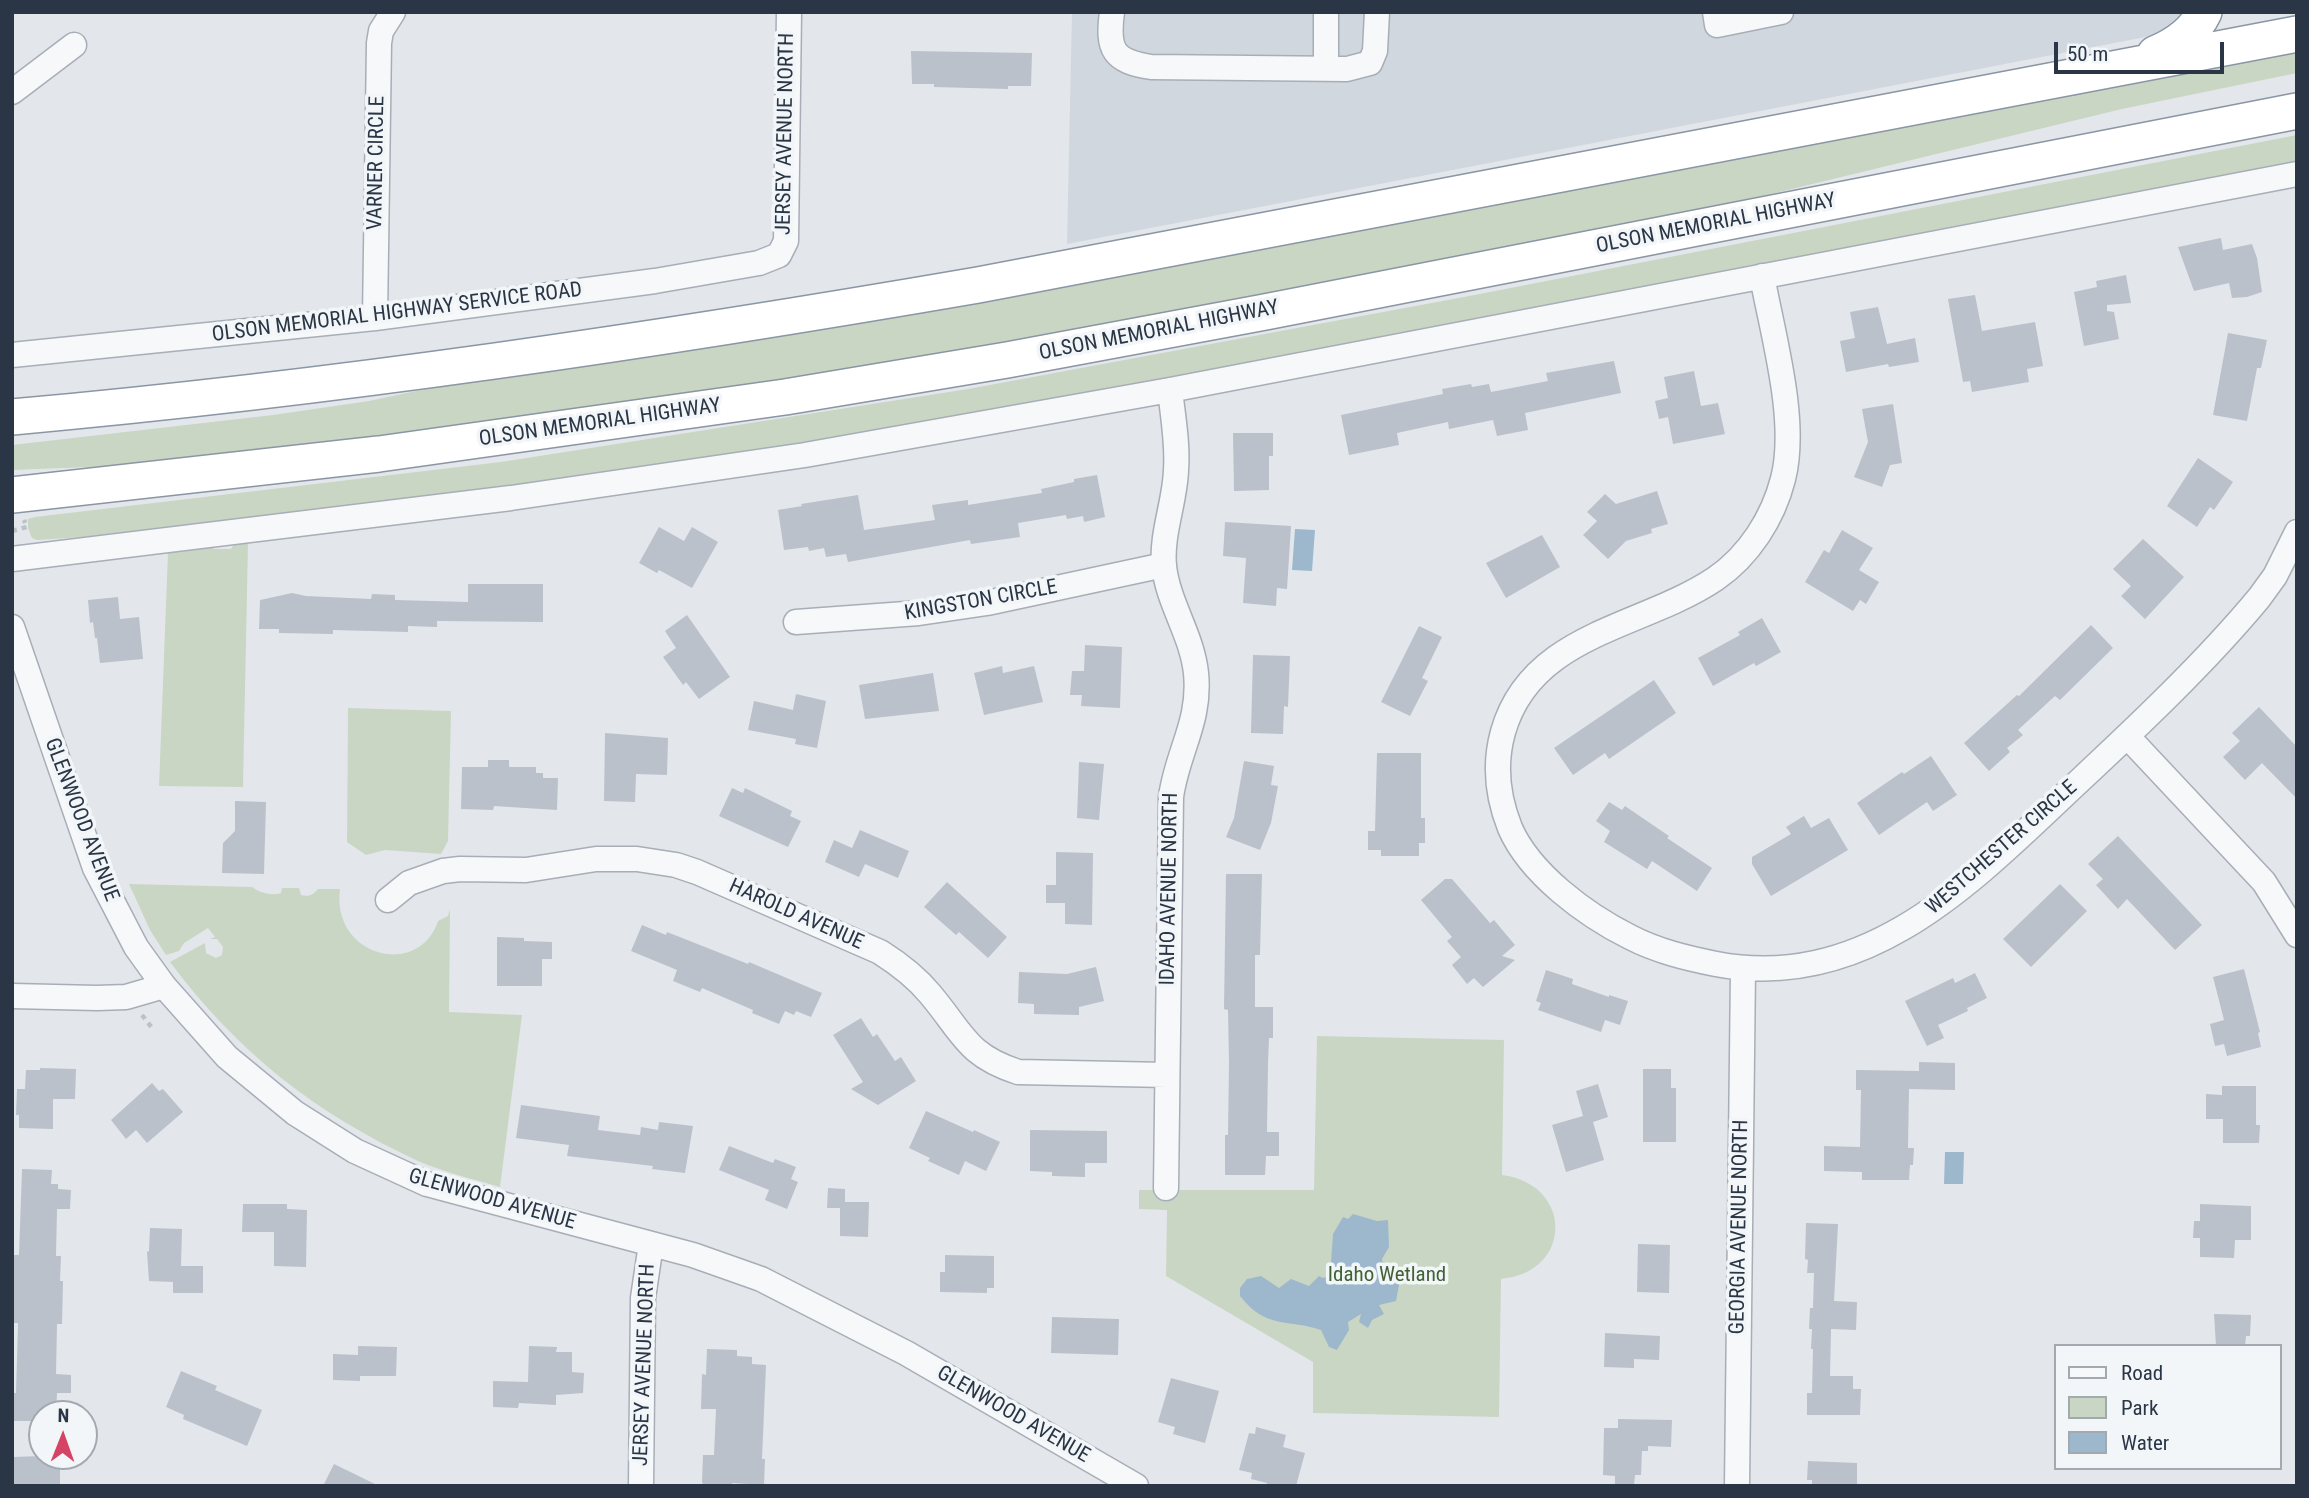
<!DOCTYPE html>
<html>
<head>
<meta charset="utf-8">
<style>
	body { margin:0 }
	#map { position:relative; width:2309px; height:1498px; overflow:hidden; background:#e3e7ec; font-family:"Roboto Condensed",sans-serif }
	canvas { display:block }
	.frame { position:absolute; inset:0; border:14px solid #2a3645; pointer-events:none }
	.legend { position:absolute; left:2054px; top:1344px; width:228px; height:126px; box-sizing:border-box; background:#f3f6f9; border:2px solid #a3a9b1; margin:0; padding:9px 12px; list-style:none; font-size:21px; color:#2a3645 }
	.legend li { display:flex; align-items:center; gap:14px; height:35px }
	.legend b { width:35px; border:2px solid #a3a9b1 }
	.north { position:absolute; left:28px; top:1400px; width:70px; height:70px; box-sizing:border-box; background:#f3f6f9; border:2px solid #a3a9b1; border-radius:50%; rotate:1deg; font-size:19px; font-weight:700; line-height:28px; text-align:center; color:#2a3645 }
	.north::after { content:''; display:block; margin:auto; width:24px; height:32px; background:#d54464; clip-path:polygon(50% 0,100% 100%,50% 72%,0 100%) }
	.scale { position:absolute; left:2054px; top:42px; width:170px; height:32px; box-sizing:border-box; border:4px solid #2a3645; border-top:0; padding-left:9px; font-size:21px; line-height:24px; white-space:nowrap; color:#2a3645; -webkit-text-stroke:5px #f3f6f9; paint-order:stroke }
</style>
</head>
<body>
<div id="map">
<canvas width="2309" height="1498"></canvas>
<div class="frame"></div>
<ul class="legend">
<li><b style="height:9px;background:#f6f8fa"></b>Road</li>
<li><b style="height:19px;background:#cad6c4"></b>Park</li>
<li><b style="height:19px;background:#9db8cd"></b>Water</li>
</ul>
<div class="north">N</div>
<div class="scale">50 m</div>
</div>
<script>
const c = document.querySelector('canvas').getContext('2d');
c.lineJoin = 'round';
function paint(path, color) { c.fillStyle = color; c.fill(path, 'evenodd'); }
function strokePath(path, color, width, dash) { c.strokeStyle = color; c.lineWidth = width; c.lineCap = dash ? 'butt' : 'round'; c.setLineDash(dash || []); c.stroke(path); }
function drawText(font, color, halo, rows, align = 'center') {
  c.font = font + ' "Roboto Condensed",sans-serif'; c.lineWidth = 7; c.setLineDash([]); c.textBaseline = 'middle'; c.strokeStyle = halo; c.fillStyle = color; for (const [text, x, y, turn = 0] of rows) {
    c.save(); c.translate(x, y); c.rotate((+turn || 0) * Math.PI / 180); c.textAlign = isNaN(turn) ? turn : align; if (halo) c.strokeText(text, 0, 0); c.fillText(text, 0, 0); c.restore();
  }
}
paint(new Path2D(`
	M 1072,12 L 2188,12 L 2180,23 L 2151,36 L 1067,244 Z`), '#d1d7de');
paint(new Path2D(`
	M 2297,49 L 2297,73 L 2122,109 L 1726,205 L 1304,288 L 918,359 L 513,421 L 116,466 L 12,470 L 12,445 L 273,415 L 369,401 L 468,380 Z
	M 2297,135 L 2297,161 C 1802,257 1308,359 811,442 C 570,482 327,509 84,537 L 37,540 L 32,538 L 28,528 L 28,519 L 35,517 L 501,462 L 968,389 L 1464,297 Z
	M 248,543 L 243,787 L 159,786 L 168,552 L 213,547 L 214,549 L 231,549 L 234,544 Z
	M 348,708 L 451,711 L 448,841 L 441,854 L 385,850 L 366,855 L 347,842 Z
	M 129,884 L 252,887 C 260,893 272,896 281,893 L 282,888 L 299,888 L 301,895 C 309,897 313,895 318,889 L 340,889 C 331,957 419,979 438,921 L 448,916 L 450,909 L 449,1012 L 522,1015 L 500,1187 C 472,1179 444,1172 418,1161 C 315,1113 238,1053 170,962 L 205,943 L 206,953 L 216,958 L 222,955 L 223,947 L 217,939 L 210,939 L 215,937 L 208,928 L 184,943 L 179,951 L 166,955 L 150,930 Z
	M 1317,1036 L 1504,1040 L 1502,1175 C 1573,1184 1574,1272 1501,1279 L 1499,1417 L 1313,1413 L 1313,1362 L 1166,1276 L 1167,1210 L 1139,1209 L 1139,1190 L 1314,1190 Z`), '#cad6c4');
paint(new Path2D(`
	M 1295,529 L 1315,530 L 1312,571 L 1292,570 Z
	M 1945,1152 L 1964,1152 L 1963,1184 L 1944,1184 Z
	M 1353,1214 L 1377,1221 L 1388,1220 L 1389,1247 L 1382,1259 L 1384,1270 L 1397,1271 L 1400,1280 L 1396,1301 L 1379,1305 L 1384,1314 L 1372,1320 L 1368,1328 L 1359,1322 L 1361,1314 L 1348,1322 L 1349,1330 L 1337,1350 L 1329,1347 L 1321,1330 C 1285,1318 1267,1330 1240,1296 L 1240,1288 L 1247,1279 L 1261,1276 L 1279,1288 L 1291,1279 L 1309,1286 L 1319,1276 L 1323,1278 L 1330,1276 L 1333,1234 L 1343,1217 L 1348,1219 Z`), '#9db8cd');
paint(new Path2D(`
	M 911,51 L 1032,53 L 1031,86 L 1008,86 L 1008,89 L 934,87 L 934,84 L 912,84 Z
	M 2221,238 L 2223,250 L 2252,244 L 2257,258 L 2262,292 L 2247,297 L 2232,298 L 2229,283 L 2194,291 L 2178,247 Z
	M 2126,275 L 2131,303 L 2107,305 L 2107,311 L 2114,312 L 2119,339 L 2084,346 L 2074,292 L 2097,287 L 2096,281 Z
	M 1975,295 L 1982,331 L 2035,322 L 2043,366 L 2027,369 L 2029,382 L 1972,392 L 1970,381 L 1963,382 L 1948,299 Z
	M 1878,307 L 1887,344 L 1915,338 L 1919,362 L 1889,367 L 1888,364 L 1846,372 L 1840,341 L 1855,338 L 1850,312 Z
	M 2228,333 L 2267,340 L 2261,368 L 2257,368 L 2247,421 L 2213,415 Z
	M 1614,361 L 1621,393 L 1525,413 L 1528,430 L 1497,436 L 1493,420 L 1449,429 L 1448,422 L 1397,433 L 1399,445 L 1349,455 L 1341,415 L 1443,394 L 1442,389 L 1471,384 L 1472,387 L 1489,384 L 1491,392 L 1548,381 L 1546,373 Z
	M 1694,371 L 1701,406 L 1718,403 L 1725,434 L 1673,444 L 1668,417 L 1659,419 L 1655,401 L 1668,398 L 1664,377 Z
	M 1893,404 L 1902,463 L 1890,465 L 1882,487 L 1854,477 L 1868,442 L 1862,409 Z
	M 1233,433 L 1273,433 L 1273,456 L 1269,456 L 1269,490 L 1234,491 Z
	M 2198,458 L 2233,482 L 2214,510 L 2210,507 L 2197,527 L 2167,506 Z
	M 1097,475 L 1105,517 L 1084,522 L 1083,516 L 1067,519 L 1066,515 L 1018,523 L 1020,537 L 971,544 L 970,540 L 848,562 L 846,554 L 826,557 L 824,548 L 809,551 L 808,547 L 784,550 L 778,510 L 802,506 L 801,504 L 858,495 L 864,530 L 935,520 L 932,505 L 968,500 L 968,505 L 1042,493 L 1041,489 L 1074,482 L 1074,479 Z
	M 1657,491 L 1668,524 L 1651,529 L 1652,533 L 1626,541 L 1608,559 L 1583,535 L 1597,521 L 1587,512 L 1605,494 L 1616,504 Z
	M 1225,522 L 1291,526 L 1287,589 L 1277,588 L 1276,606 L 1243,603 L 1246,558 L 1223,556 Z
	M 659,527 L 684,541 L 692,527 L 718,542 L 692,588 L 659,570 L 657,573 L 639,563 Z
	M 1842,530 L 1873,548 L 1859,570 L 1879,582 L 1866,604 L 1860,600 L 1853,611 L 1805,582 L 1824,550 L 1829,553 Z
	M 1542,535 L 1560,567 L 1506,598 L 1486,563 Z
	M 2143,539 L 2184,577 L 2145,619 L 2121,596 L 2131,586 L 2113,569 Z
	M 468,584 L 543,584 L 543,622 L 437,621 L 437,627 L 408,626 L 408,632 L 333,630 L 333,634 L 279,633 L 279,629 L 259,629 L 260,600 L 292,593 L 306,596 L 371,599 L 372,594 L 395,595 L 395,600 L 468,602 Z
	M 118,597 L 120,619 L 139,617 L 143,659 L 100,663 L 97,638 L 95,638 L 93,622 L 90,623 L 88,600 Z
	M 687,615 L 730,677 L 699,699 L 686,682 L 683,685 L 663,657 L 676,648 L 665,631 Z
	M 1762,618 L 1781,652 L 1756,666 L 1754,663 L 1713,686 L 1698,658 L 1740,635 L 1738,632 Z
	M 2091,625 L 2113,648 L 2060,700 L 2055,696 L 2018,730 L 2023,735 L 2007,748 L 2010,752 L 1989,771 L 1964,743 L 2017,695 L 2019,696 Z
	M 1419,626 L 1442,637 L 1422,678 L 1428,681 L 1410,716 L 1381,702 Z
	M 1085,645 L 1122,647 L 1120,708 L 1081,706 L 1082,695 L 1070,695 L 1072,671 L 1084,671 Z
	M 1253,655 L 1290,656 L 1288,707 L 1284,706 L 1283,734 L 1251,733 Z
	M 1002,666 L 1003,673 L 1034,666 L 1043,702 L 984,715 L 974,673 Z
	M 933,673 L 939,711 L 865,719 L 859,685 Z
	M 1654,680 L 1676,713 L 1609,759 L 1605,753 L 1573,775 L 1554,748 Z
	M 796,694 L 826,701 L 817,748 L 795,744 L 796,739 L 748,730 L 754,701 L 793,710 Z
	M 2259,707 L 2297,747 L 2297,799 L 2262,763 L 2245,780 L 2223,757 L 2240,741 L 2232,733 Z
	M 605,733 L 668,738 L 667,775 L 636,774 L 635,802 L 604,801 Z
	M 1377,753 L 1421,753 L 1421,818 L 1425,818 L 1425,843 L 1419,843 L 1419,856 L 1381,856 L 1381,850 L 1368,850 L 1368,831 L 1375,831 Z
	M 1931,756 L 1957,795 L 1933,811 L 1927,802 L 1879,835 L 1857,803 L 1902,772 L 1904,774 Z
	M 488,760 L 509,760 L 509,767 L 536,767 L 536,773 L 543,773 L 543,778 L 558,778 L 557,810 L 494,806 L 493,810 L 461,809 L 462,767 L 488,767 Z
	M 1244,761 L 1274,766 L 1271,785 L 1278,786 L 1271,823 L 1260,850 L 1226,837 L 1234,818 Z
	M 1079,762 L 1104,764 L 1099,820 L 1077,818 Z
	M 732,788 L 743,793 L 745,788 L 792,811 L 790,816 L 801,821 L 788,847 L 719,816 Z
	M 235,801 L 266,802 L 264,874 L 222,873 L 223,843 L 235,831 Z
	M 1609,802 L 1622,810 L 1625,806 L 1669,836 L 1667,838 L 1712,868 L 1697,891 L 1652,861 L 1647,869 L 1604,842 L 1610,831 L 1596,821 Z
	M 1804,816 L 1811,828 L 1829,818 L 1848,850 L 1771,896 L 1752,864 L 1752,857 L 1791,834 L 1786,827 Z
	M 860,830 L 909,851 L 898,878 L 865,864 L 859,877 L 825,862 L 834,840 L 852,848 Z
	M 2118,836 L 2202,925 L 2175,950 L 2127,899 L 2118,909 L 2096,885 L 2103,879 L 2088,864 Z
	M 1056,852 L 1093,853 L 1092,925 L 1065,924 L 1065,903 L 1046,903 L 1046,885 L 1056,885 Z
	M 1226,874 L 1262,874 L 1260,955 L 1255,955 L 1255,1007 L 1273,1007 L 1273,1038 L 1269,1038 L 1268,1063 L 1267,1132 L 1279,1132 L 1279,1156 L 1266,1156 L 1265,1175 L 1225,1175 L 1225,1135 L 1228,1135 L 1229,1063 L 1228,1010 L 1224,1009 Z
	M 1445,879 L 1452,879 L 1490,923 L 1494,920 L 1515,945 L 1502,956 L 1515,960 L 1483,987 L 1474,978 L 1467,984 L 1452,965 L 1461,957 L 1447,941 L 1452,937 L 1421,900 Z
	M 947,882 L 1007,937 L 988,958 L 959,932 L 956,935 L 924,907 Z
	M 2060,884 L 2087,911 L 2031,967 L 2003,939 Z
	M 642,925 L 666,935 L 667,932 L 748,964 L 749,962 L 822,993 L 811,1017 L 796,1011 L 794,1015 L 785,1011 L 779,1024 L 752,1013 L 753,1010 L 702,988 L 700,992 L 673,981 L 677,970 L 631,951 Z
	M 497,937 L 524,938 L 524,941 L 552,942 L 552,959 L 542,959 L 542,986 L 497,986 Z
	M 1096,967 L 1104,1001 L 1079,1007 L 1079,1015 L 1034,1014 L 1034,1004 L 1018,1003 L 1019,972 L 1067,974 Z
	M 2244,969 L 2260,1032 L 2258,1033 L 2261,1047 L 2227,1056 L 2224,1044 L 2215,1046 L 2210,1024 L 2224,1020 L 2213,977 Z
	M 1546,970 L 1573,979 L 1572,984 L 1609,997 L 1609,995 L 1628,1001 L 1620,1025 L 1605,1020 L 1601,1032 L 1538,1010 L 1541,1003 L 1536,1001 Z
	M 1975,973 L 1987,998 L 1967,1008 L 1968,1011 L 1938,1025 L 1944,1038 L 1927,1046 L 1905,1001 L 1953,978 L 1955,983 Z
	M 861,1018 L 873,1037 L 877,1034 L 895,1061 L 901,1057 L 916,1081 L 878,1105 L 851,1089 L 863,1082 L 833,1035 Z
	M 1919,1062 L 1955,1063 L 1955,1090 L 1909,1089 L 1908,1148 L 1914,1148 L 1913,1165 L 1910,1165 L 1909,1180 L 1862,1180 L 1862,1172 L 1824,1171 L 1824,1146 L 1860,1147 L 1861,1090 L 1856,1090 L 1856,1070 L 1919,1071 Z
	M 40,1068 L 76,1069 L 75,1099 L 53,1099 L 53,1129 L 19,1128 L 19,1115 L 16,1115 L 17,1089 L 25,1089 L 26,1070 L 40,1070 Z
	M 1643,1069 L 1671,1069 L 1671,1088 L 1676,1088 L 1676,1142 L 1643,1142 Z
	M 152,1083 L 159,1091 L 163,1089 L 183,1112 L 147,1143 L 136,1130 L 126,1139 L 111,1120 Z
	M 1598,1084 L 1608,1117 L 1593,1122 L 1604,1160 L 1566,1172 L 1552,1125 L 1583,1116 L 1576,1091 Z
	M 2222,1086 L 2256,1086 L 2256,1125 L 2260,1125 L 2259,1143 L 2223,1143 L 2223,1119 L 2206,1119 L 2206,1094 L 2222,1095 Z
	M 521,1105 L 600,1116 L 598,1130 L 640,1135 L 641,1127 L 658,1130 L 659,1122 L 693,1126 L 685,1173 L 652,1169 L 653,1166 L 567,1156 L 569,1145 L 516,1138 Z
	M 926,1111 L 973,1132 L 974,1130 L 1000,1142 L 986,1171 L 965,1161 L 959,1175 L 928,1161 L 930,1158 L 909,1148 Z
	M 1030,1130 L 1107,1131 L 1107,1163 L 1085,1163 L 1085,1177 L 1052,1176 L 1052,1172 L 1030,1171 Z
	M 729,1146 L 773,1163 L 775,1159 L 796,1167 L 791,1179 L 798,1182 L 787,1209 L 765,1200 L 769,1190 L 719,1170 Z
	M 22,1169 L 52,1170 L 51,1184 L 58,1184 L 58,1189 L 71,1190 L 70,1209 L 57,1209 L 56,1256 L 61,1256 L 60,1281 L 63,1281 L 62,1324 L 57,1324 L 56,1374 L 71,1375 L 71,1393 L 57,1393 L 56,1414 L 42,1414 L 42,1421 L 12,1421 L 13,1393 L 16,1393 L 18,1323 L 14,1323 L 14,1309 L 12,1309 L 12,1268 L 14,1268 L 14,1255 L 19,1255 Z
	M 828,1188 L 845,1189 L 845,1202 L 869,1202 L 868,1237 L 840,1236 L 840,1208 L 827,1208 Z
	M 243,1204 L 287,1204 L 287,1209 L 307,1210 L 306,1267 L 274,1266 L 274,1232 L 242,1232 Z
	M 2200,1204 L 2251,1206 L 2251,1240 L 2235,1240 L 2234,1258 L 2200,1257 L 2200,1238 L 2193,1238 L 2194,1221 L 2200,1221 Z
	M 1806,1223 L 1838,1224 L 1834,1301 L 1857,1302 L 1856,1330 L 1831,1329 L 1830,1376 L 1853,1376 L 1853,1389 L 1861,1389 L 1860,1415 L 1807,1415 L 1807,1393 L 1812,1393 L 1813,1349 L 1811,1349 L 1812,1329 L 1809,1329 L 1810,1308 L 1813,1308 L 1814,1273 L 1807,1273 L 1808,1260 L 1805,1259 Z
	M 150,1228 L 182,1229 L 181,1266 L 203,1266 L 203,1293 L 173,1293 L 173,1282 L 149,1281 L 147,1252 L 149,1251 Z
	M 1638,1244 L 1670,1245 L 1669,1293 L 1637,1292 Z
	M 945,1255 L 994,1256 L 994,1288 L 987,1288 L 987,1293 L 940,1292 L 940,1272 L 945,1272 Z
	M 2214,1314 L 2251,1315 L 2250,1336 L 2246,1336 L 2245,1346 L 2216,1346 Z
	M 1052,1317 L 1119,1319 L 1118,1355 L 1051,1353 Z
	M 1605,1333 L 1660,1336 L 1659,1360 L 1634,1359 L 1634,1368 L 1604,1367 Z
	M 358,1346 L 397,1347 L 396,1376 L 360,1376 L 360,1381 L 333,1380 L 333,1354 L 358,1355 Z
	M 529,1346 L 557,1347 L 556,1352 L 572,1352 L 572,1372 L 584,1373 L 583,1393 L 556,1395 L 556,1405 L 519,1403 L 518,1408 L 493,1407 L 493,1381 L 528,1382 Z
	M 707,1349 L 737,1350 L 737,1356 L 752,1357 L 752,1364 L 766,1365 L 762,1459 L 765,1459 L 764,1485 L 732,1483 L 732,1486 L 704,1486 L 702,1482 L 703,1455 L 714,1455 L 716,1409 L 701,1409 L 702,1374 L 706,1375 Z
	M 181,1371 L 217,1386 L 215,1390 L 262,1410 L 247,1446 L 183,1419 L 184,1415 L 166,1407 Z
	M 1171,1378 L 1219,1391 L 1205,1443 L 1173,1434 L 1175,1427 L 1158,1422 Z
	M 1618,1419 L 1672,1420 L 1671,1447 L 1648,1446 L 1648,1451 L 1642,1451 L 1641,1475 L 1635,1475 L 1634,1485 L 1615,1484 L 1615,1476 L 1603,1475 L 1604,1428 L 1618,1428 Z
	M 1256,1427 L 1286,1435 L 1283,1447 L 1305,1453 L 1296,1486 L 1267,1486 L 1267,1483 L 1251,1479 L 1252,1473 L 1239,1470 L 1249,1433 L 1255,1434 Z
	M 43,1456 L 60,1456 L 60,1486 L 12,1486 L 12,1457 Z
	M 1808,1461 L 1857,1463 L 1857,1486 L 1812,1486 L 1812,1480 L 1807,1480 Z
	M 334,1464 L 379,1486 L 323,1486 Z`), '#bac1ca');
const minor = new Path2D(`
	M 1112,12 C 1107,50 1113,61 1151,67 L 1347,69 L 1370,63 L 1375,51 L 1377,12
	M 1715,12 L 1717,25 L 1781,12
	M 1326,68 L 1326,12
	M 12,92 L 74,45
	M 1762,276 C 1773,336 1798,421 1783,479 C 1773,518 1749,556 1715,579 C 1642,628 1531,633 1503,732 C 1494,764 1498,798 1510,828 C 1530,874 1586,915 1630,937 C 1657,951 1686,958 1716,964 C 1867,993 1974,880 2075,785 C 2137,727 2205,663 2259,598 L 2275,576 L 2297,532
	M 375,318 L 379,43 L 381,31 L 393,12
	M 12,355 L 375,318 L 655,281 L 759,263 L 779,255 L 786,241 L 789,12
	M 12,559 L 511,498 L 805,455 L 1170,390 L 2297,174
	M 796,622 L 919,613 L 987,603 L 1164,565
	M 12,627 L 95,868 L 136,947 L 164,986 L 227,1057 L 295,1113 L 355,1151 L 427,1184 L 693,1255 L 761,1279 L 906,1353 L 1136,1486
	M 2127,736 L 2264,882 L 2297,935
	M 388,900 L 409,883 L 443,871 L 460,869 L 526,870 L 596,859 L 637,859 L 676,865 L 697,872 L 880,952 C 899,964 916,977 930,994 C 963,1033 966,1055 1018,1072 L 1167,1075
	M 12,996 L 97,998 L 126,997 L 164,986
	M 1166,1188 L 1171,797 C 1177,752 1201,722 1196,673 C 1192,635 1168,603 1164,566 C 1161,534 1175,502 1176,470 C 1178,444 1173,417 1170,390
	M 641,1486 L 643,1298 L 651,1244
	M 1737,1486 L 1743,969`);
const highway = new Path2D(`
	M 2155,54 C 2174,46 2195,32 2204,12
	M 12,417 C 336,388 658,340 978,285 L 2297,34
	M 12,495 L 379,454 L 785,397 L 1007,360 L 1265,312 L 2297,111`);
strokePath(minor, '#a8aeb7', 27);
strokePath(highway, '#8a96a4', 38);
strokePath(new Path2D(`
	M 12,531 L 27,527 L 24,520
	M 142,1015 L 152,1028`), '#bdc2c7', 4.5, [5, 5]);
strokePath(minor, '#f6f8fa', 24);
strokePath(highway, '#fff', 35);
drawText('21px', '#2a3645', '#f3f6f9', [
	["JERSEY AVENUE NORTH",786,134,-89],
	["VARNER CIRCLE",377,163,-89],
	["OLSON MEMORIAL HIGHWAY",1716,224,-11],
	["OLSON MEMORIAL HIGHWAY SERVICE ROAD",397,313,-7],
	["OLSON MEMORIAL HIGHWAY",1159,331,-11],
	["OLSON MEMORIAL HIGHWAY",600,423,-8],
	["KINGSTON CIRCLE",981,601,-10],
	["GLENWOOD AVENUE",81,820,69],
	["WESTCHESTER CIRCLE",2002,848,-41],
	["IDAHO AVENUE NORTH",1170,889,-89],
	["HAROLD AVENUE",796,915,24],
	["GLENWOOD AVENUE",492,1200,16],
	["GEORGIA AVENUE NORTH",1740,1227,-89],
	["JERSEY AVENUE NORTH",645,1365,-88],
	["GLENWOOD AVENUE",1013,1415,30]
]);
drawText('21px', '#426236', '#f3f6f9', [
	["Idaho Wetland",1387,1276]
]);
</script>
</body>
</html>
